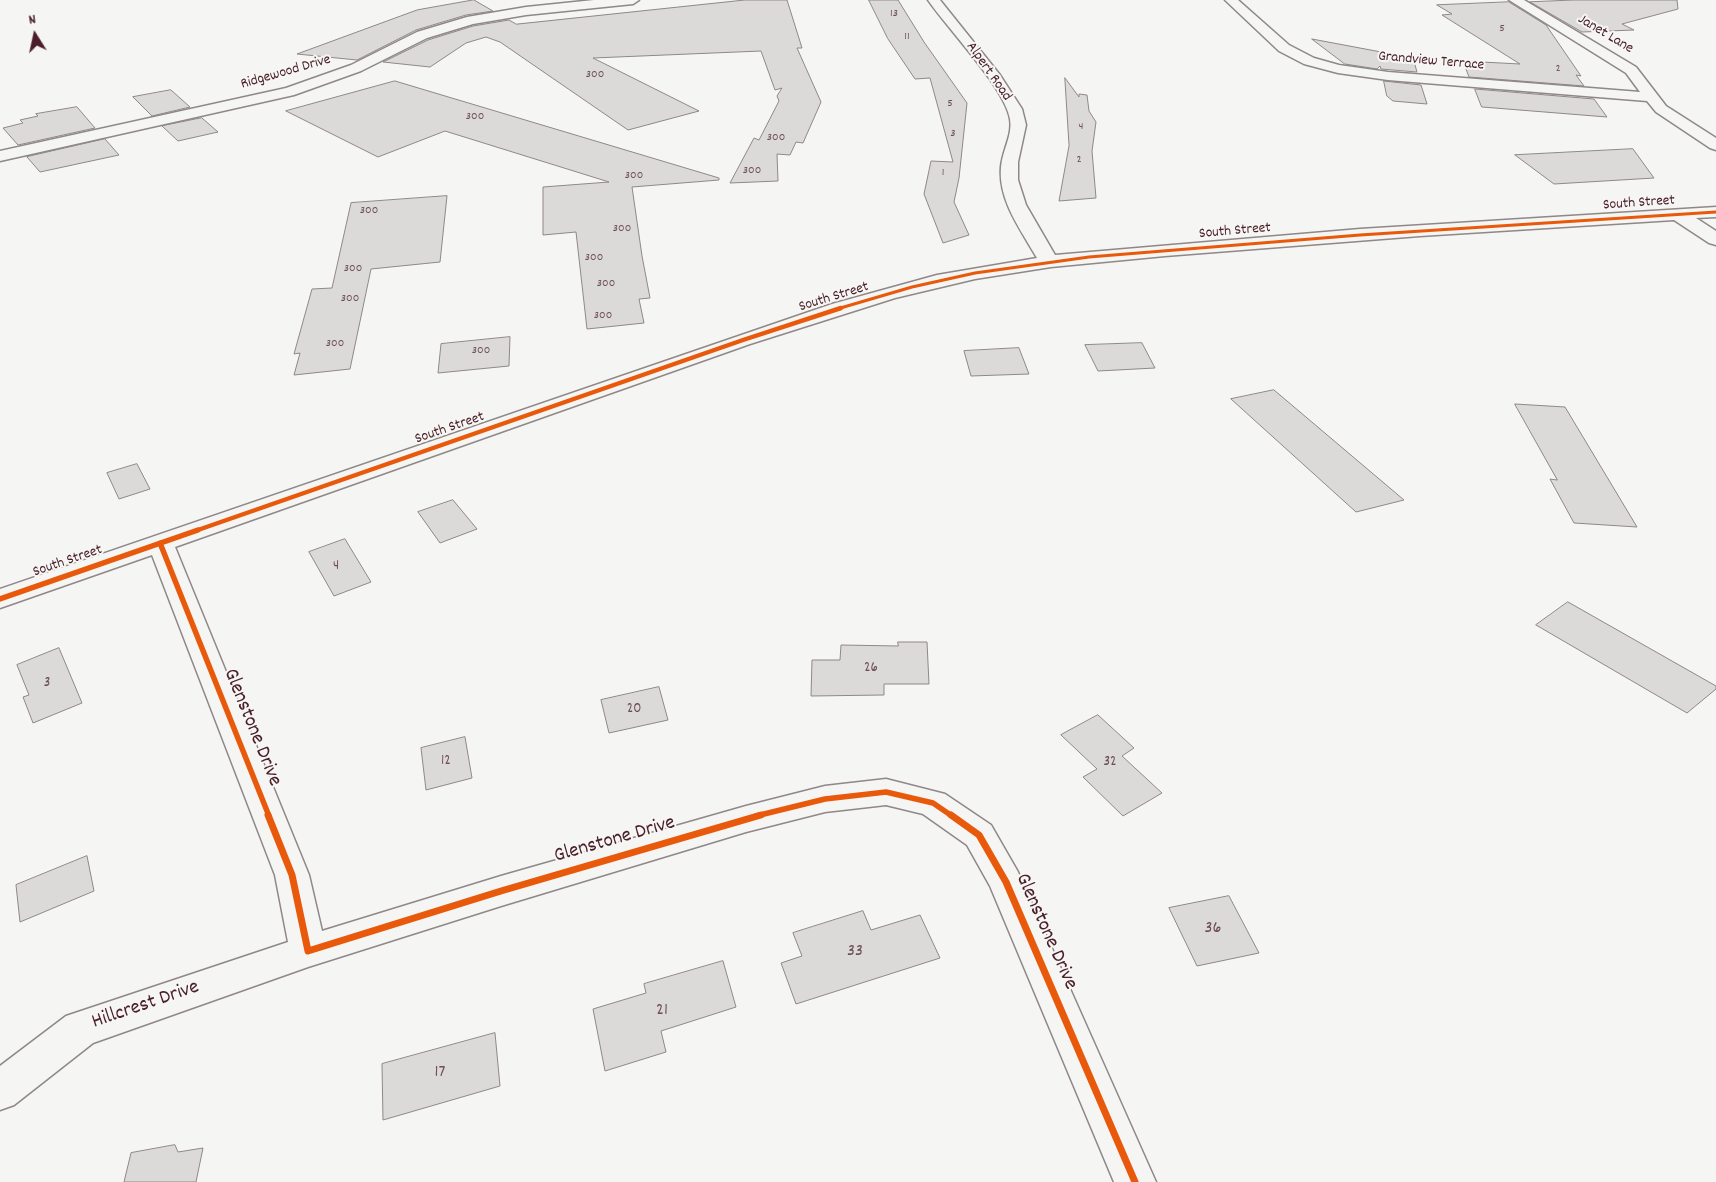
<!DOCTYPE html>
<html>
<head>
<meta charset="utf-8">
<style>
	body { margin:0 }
	#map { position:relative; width:1716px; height:1182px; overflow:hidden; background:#f5f5f3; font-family:Dekko,sans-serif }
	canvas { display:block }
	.north { position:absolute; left:10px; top:10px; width:50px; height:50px; -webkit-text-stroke:4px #f6f6f2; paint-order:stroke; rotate:350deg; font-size:14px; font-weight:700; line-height:20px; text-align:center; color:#4a1f2b }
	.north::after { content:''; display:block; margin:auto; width:18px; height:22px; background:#4a1f2b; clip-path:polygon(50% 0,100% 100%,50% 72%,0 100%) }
</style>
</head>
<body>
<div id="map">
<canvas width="1716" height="1182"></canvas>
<div class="north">N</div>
</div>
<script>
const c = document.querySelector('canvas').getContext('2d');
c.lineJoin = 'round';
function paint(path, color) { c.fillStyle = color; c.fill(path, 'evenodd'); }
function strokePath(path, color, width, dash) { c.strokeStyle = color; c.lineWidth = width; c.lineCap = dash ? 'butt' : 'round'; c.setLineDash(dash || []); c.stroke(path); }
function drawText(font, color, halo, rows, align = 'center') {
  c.font = font + ' Dekko,sans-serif'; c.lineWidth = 4; c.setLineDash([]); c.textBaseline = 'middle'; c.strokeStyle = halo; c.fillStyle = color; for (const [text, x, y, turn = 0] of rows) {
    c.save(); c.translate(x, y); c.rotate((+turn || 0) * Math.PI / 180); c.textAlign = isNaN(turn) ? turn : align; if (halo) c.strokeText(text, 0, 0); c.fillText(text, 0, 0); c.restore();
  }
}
const building = new Path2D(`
	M 474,0 L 493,11 L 466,15 L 416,30 L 357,60 L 297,54 L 417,10 Z
	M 745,0 L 787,0 L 802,48 L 797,48 L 821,102 L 803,143 L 796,142 L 790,155 L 777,154 L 778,181 L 730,183 L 754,138 L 759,140 L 779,101 L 777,96 L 782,88 L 775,90 L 761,51 L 593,58 L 699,111 L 628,130 L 500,42 L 486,37 L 466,43 L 430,67 L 383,62 L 428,40 L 473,26 L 509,20 L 516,24 Z
	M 869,0 L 898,0 L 924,42 L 967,103 L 959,178 L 954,202 L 969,235 L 943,243 L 924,194 L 931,161 L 953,162 L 930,78 L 915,79 L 888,39 Z
	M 1574,0 L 1677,0 L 1678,9 L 1622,24 L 1634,30 L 1582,32 L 1530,2 Z
	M 1509,2 L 1546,25 L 1581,76 L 1576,75 L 1584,86 L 1469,77 L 1463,61 L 1520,64 L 1442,15 L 1452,14 L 1437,5 Z
	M 1312,39 L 1413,58 L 1417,72 L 1381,69 L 1380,66 L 1377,69 L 1345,64 Z
	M 1065,78 L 1079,97 L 1079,94 L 1087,95 L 1089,111 L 1096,122 L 1092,151 L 1096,198 L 1059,201 L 1069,146 Z
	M 395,81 L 719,178 L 719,180 L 632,187 L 642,256 L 650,298 L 639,299 L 644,323 L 587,329 L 576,232 L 543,235 L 543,187 L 609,182 L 445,131 L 378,157 L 286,111 Z
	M 1384,81 L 1421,85 L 1427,104 L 1393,101 L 1387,96 Z
	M 1475,89 L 1594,99 L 1607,117 L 1482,107 Z
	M 171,90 L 190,107 L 152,116 L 133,97 Z
	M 77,107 L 95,128 L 18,145 L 3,128 L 23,123 L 20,120 L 38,116 L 36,114 Z
	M 202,118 L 218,132 L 178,141 L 162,126 Z
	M 105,139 L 119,155 L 40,172 L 27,157 Z
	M 1633,149 L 1654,178 L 1554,184 L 1515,155 Z
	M 447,196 L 440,262 L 371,269 L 350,369 L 294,375 L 300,353 L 294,354 L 312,289 L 332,288 L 351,203 Z
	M 510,337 L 509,366 L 438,373 L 441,344 Z
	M 1142,343 L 1155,368 L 1098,371 L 1085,345 Z
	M 1019,348 L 1029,374 L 971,376 L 964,351 Z
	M 1274,390 L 1404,500 L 1356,512 L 1231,399 Z
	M 1515,404 L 1565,407 L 1637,527 L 1574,523 L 1550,479 L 1557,480 Z
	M 137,464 L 150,489 L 119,499 L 107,473 Z
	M 453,500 L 477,529 L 440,543 L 418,512 Z
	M 345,539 L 371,582 L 334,596 L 309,552 Z
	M 1568,602 L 1716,686 L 1716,689 L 1687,713 L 1536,625 Z
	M 898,642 L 927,642 L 929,684 L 884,684 L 884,695 L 811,696 L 812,660 L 840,660 L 841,645 L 898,646 Z
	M 59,648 L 82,703 L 33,723 L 23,697 L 29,695 L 17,665 Z
	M 659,687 L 668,720 L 609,733 L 601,700 Z
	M 1098,715 L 1134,748 L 1122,756 L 1162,793 L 1123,816 L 1083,777 L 1097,769 L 1061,735 Z
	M 465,737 L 472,778 L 426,790 L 421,748 Z
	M 87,856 L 94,891 L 20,922 L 16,885 Z
	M 1229,896 L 1259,953 L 1197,966 L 1169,908 Z
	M 863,911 L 871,930 L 920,915 L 940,958 L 796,1004 L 781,963 L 802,956 L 793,933 Z
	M 723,961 L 736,1007 L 661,1031 L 666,1052 L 605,1071 L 593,1009 L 646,993 L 644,984 Z
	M 495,1033 L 500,1086 L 383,1120 L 382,1064 Z
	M 175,1145 L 178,1152 L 203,1148 L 196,1182 L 124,1182 L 131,1153 Z`);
paint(building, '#dcdad9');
strokePath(building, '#8f8788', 1);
const minor = new Path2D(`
	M 594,0 L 639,0 L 633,4 L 526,15 L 473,24 L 427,38 L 361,71 L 294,95 L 0,161 L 0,151 L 286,88 L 351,65 L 417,32 L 467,17 L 526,7 Z
	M 928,0 L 940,0 L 1000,75 L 1022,109 L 1026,125 L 1018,162 L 1018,180 L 1026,205 L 1055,255 L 1360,229 L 1716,207 L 1716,217 L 1696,218 L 1716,231 L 1716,245 L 1709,243 L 1674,220 L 1420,236 L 1165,256 L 1051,267 L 975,279 L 895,298 L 750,344 L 175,547 L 309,875 L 322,931 L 501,876 L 746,806 L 825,786 L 886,779 L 945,794 L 991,825 L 1018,872 L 1156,1182 L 1114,1182 L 990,886 L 967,845 L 923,814 L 886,805 L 825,812 L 746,832 L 501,906 L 308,967 L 93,1043 L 14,1105 L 0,1110 L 0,1066 L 66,1016 L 288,942 L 275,875 L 152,555 L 0,608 L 0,589 L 832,304 L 937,275 L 1037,258 C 1021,230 998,200 1001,167 C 1002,151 1013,135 1010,119 C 1005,88 947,28 928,0 Z
	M 1225,0 L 1238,0 L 1289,45 L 1314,58 L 1339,65 L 1388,72 L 1640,92 L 1626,73 L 1509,0 L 1524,0 L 1636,67 L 1666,106 L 1716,138 L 1716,150 L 1710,148 L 1656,112 L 1647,101 L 1388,80 L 1338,73 L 1304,64 L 1279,51 Z`);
strokePath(minor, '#8f8788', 3);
paint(minor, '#f5f5f3');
strokePath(new Path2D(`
	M 837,309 L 912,287 L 975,273 L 1089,257 L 1360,235 L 1716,212`), '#e8590c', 3);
strokePath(new Path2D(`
	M 195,531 L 743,340 L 841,308`), '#e8590c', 4.5);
strokePath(new Path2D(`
	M 160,543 L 269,816
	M 0,599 L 198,530
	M 756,816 L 825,799 L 886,792 L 933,803 L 952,816`), '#e8590c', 5.5);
strokePath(new Path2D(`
	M 268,815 L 292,875 L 308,951 L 501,891 L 761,815
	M 951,815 L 979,835 L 1006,882 L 1135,1182`), '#e8590c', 7);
drawText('12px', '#6e4e56', null, [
	["13",894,14],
	["5",1502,29],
	["11",907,37],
	["2",1558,69],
	["300",595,75],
	["5",950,104],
	["300",475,117],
	["4",1081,127],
	["3",953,134],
	["300",776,138],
	["2",1079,160],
	["300",752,171],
	["1",943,173],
	["300",634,176],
	["300",369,211],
	["300",622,229],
	["300",594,258],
	["300",353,269],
	["300",606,284],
	["300",350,299],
	["300",603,316],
	["300",335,344],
	["300",481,351]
]);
drawText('15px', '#4a1f2b', '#f6f6f2', [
	["Janet Lane",1605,35,31],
	["Grandview Terrace",1431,62,5],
	["Alpert Road",988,72,55],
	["Ridgewood Drive",286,73,-16],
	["South Street",1639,204,-4],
	["South Street",1235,232,-5],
	["South Street",834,298,-17],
	["South Street",450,429,-19],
	["South Street",68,562,-19]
]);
drawText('15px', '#6e4e56', null, [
	["4",336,567],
	["26",871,669],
	["3",47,684],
	["20",634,710],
	["12",446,762],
	["32",1110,763]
]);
drawText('18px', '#6e4e56', null, [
	["36",1213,930],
	["33",855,953],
	["21",662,1012],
	["17",440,1074]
]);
drawText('21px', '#4a1f2b', '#f6f6f2', [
	["Glenstone Drive",251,728,68],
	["Glenstone Drive",615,841,-16],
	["Glenstone Drive",1045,932,66],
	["Hillcrest Drive",146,1006,-19]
]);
</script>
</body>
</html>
